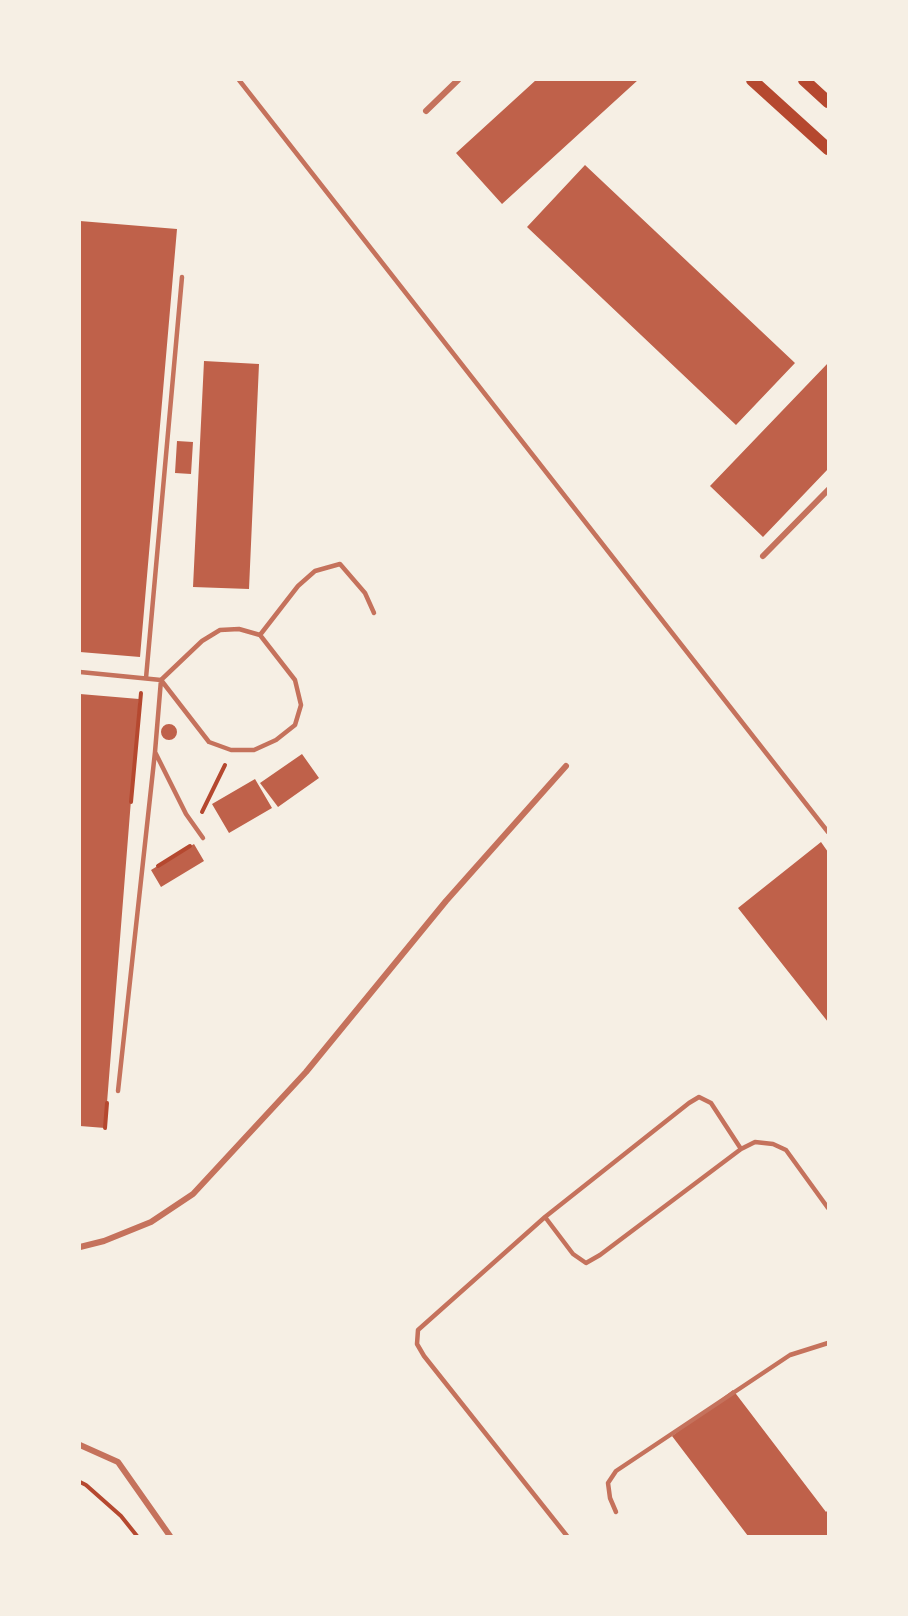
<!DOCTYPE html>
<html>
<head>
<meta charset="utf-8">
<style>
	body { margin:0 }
	#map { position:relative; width:908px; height:1616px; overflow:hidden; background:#f6efe4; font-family:Ubuntu,sans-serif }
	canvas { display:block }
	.frame { position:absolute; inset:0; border:81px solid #f6efe4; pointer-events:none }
</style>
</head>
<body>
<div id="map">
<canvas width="908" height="1616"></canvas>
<div class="frame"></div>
</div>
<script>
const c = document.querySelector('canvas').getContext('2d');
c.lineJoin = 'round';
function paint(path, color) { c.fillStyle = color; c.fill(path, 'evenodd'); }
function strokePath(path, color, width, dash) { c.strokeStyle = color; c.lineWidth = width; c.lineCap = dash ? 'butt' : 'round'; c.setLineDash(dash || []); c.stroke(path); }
paint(new Path2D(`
	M 536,80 L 638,80 L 502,204 L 456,153 Z
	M 585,165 L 795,363 L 736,425 L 527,227 Z
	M 80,221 L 177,229 L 140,657 L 80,652 Z
	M 204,361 L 259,364 L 249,589 L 193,587 Z
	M 828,363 L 828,469 L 763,537 L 710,486 Z
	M 177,441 L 193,442 L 191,474 L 175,473 Z
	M 80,694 L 139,699 L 105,1128 L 80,1126 Z
	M161 732a8 8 0 1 1 16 0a8 8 0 1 1-16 0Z
	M 302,754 L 319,778 L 278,807 L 260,783 Z
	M 255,779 L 272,808 L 229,833 L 212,804 Z
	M 821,842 L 828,852 L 828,1022 L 738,908 Z
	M 194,844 L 204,861 L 161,887 L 151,870 Z
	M 733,1390 L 826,1512 L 828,1510 L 828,1536 L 748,1536 L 672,1436 Z`), '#bf614a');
strokePath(new Path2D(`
	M 131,802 L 141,693
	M 202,812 L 225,765
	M 158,866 L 190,846
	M 105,1128 L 107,1103
	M 80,1482 L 86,1485 L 121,1516 L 137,1536`), '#b5482f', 4);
strokePath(new Path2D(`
	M 239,80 L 828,832
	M 260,635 L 298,586 L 315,571 L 340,564 L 365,593 L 374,613
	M 80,672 L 161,680 L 209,742 L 231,750 L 254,750 L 276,740 L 295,725 L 301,705 L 295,680 L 260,635 L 239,629 L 220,630 L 202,641 L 161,680 L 155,752 L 186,814 L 203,838
	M 146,678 L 182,277
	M 118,1091 L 155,752
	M 545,1217 L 689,1103 L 699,1097 L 711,1103 L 741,1149
	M 616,1512 L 610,1498 L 608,1483 L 616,1471 L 790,1355 L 828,1343
	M 567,1536 L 424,1356 L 417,1344 L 418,1330 L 545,1217 L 573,1254 L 586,1263 L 600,1255 L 741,1149 L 755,1142 L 773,1144 L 786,1150 L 828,1208`), '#c5725c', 4.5);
strokePath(new Path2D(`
	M 426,111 L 458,80
	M 763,556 L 828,490
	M 80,1247 L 104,1241 L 151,1222 L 193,1194 L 306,1072 L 446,901 L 566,766
	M 80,1445 L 118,1462 L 170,1536`), '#c5725c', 6);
strokePath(new Path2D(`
	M 752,80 L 828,149
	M 804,80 L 828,102`), '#b5482f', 12);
</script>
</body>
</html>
